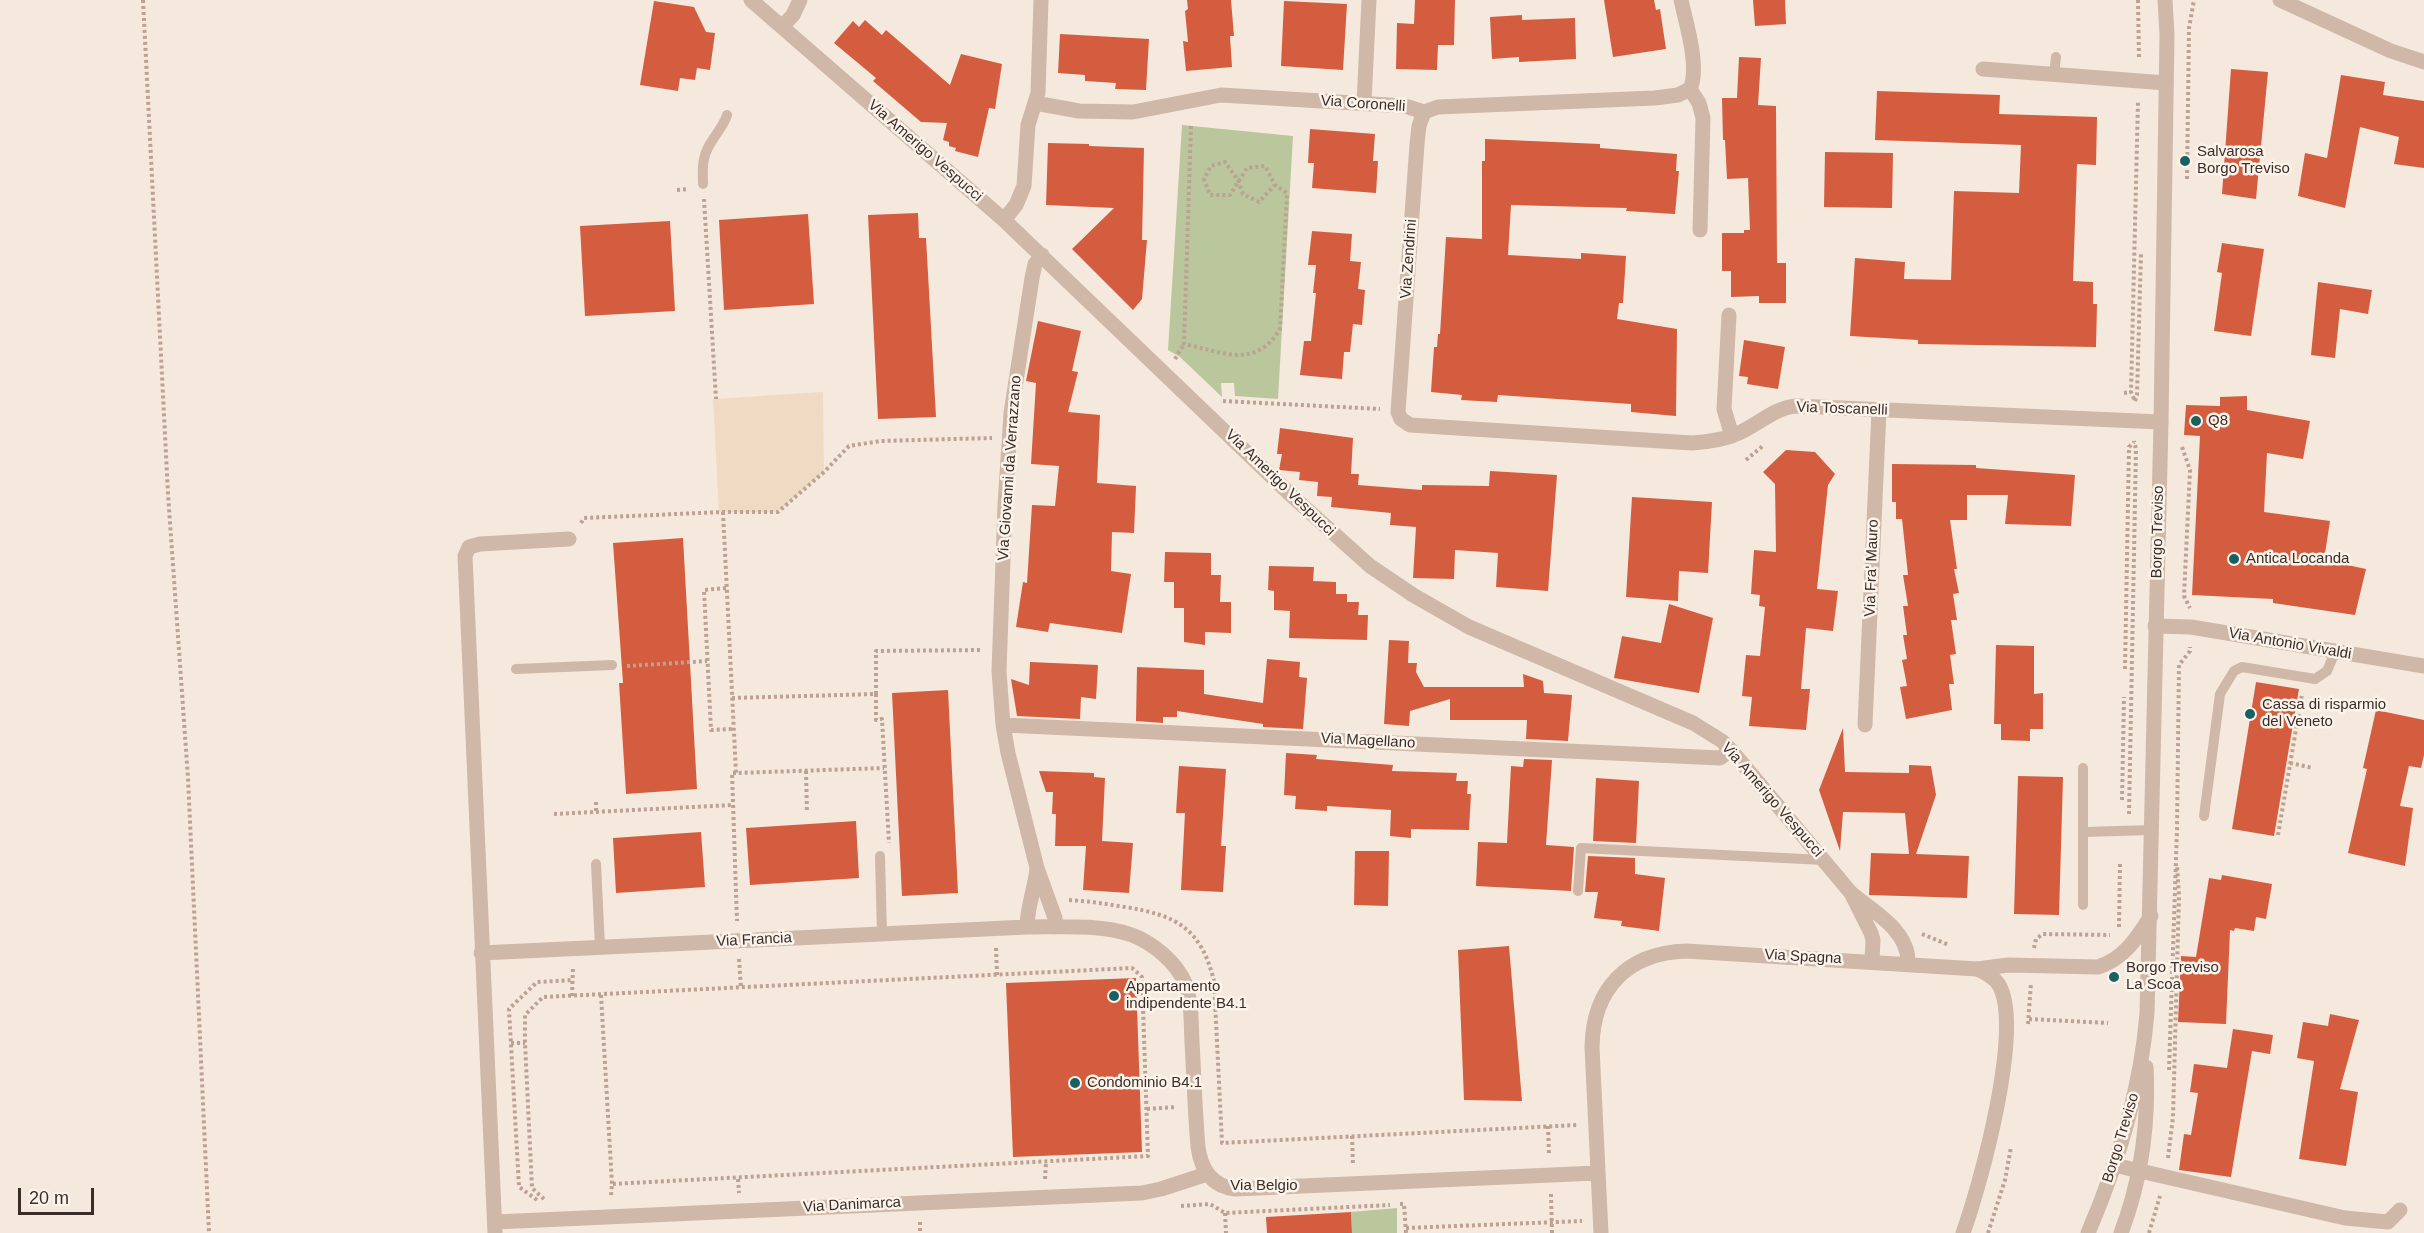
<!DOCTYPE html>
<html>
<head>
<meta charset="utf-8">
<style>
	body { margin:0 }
	#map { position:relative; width:2424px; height:1233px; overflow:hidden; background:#f5e9de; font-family:Helvetica,sans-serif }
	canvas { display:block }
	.scale { position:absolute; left:18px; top:1188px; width:76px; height:27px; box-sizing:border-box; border:3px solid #3b2e29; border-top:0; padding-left:8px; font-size:18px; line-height:21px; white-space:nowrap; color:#3b2e29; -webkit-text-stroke:4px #fcf4eb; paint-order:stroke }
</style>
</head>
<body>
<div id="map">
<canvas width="2424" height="1233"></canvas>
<div class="scale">20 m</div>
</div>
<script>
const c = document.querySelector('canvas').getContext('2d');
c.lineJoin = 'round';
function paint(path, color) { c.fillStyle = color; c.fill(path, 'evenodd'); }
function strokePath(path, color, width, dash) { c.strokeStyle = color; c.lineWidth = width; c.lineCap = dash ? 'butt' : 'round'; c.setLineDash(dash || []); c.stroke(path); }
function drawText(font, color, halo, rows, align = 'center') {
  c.font = font + ' Helvetica,sans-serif'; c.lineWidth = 5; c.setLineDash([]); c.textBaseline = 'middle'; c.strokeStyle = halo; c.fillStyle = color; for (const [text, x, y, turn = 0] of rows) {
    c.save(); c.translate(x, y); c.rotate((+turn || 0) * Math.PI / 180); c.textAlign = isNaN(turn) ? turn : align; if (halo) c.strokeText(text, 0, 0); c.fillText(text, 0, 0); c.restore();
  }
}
paint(new Path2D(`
	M 1182,125 L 1293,136 L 1278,399 L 1235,396 L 1234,383 L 1221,383 L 1222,397 L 1180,357 L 1168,350 Z
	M 1397,1208 L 1397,1233 L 1352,1233 L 1351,1212 Z`), '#bac79c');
paint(new Path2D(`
	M 823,392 L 824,472 L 778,512 L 719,512 L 713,399 Z`), '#efdac3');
paint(new Path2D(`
	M 1187,0 L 1231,0 L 1234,36 L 1230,36 L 1232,67 L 1186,71 L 1183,41 L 1188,42 L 1185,11 L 1188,9 Z
	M 1415,0 L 1455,0 L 1454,45 L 1438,45 L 1437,70 L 1396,69 L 1397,23 L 1414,24 Z
	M 1604,0 L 1654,0 L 1656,10 L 1660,9 L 1666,49 L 1613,57 Z
	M 1753,0 L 1785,0 L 1786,24 L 1755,26 Z
	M 654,1 L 694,7 L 706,32 L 715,33 L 710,70 L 697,68 L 695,80 L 680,78 L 678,91 L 640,85 Z
	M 1284,1 L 1347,4 L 1343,70 L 1281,66 Z
	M 1522,15 L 1522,20 L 1575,18 L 1576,59 L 1519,62 L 1519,57 L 1492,59 L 1490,17 Z
	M 865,20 L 882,35 L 886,30 L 950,85 L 961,54 L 1002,64 L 995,109 L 989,108 L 978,157 L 955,151 L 956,148 L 949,146 L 949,142 L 943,140 L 947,123 L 921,122 L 873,81 L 876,78 L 834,43 L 853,21 L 859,27 Z
	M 1060,34 L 1149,39 L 1146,90 L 1115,89 L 1116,83 L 1085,81 L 1085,75 L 1058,73 Z
	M 1739,57 L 1761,58 L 1758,105 L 1776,106 L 1777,263 L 1786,263 L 1786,303 L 1759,303 L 1759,296 L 1731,297 L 1731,271 L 1722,271 L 1722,233 L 1744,233 L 1744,230 L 1750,230 L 1748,178 L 1727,179 L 1725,140 L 1723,140 L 1722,98 L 1737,98 Z
	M 2231,69 L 2268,72 L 2256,199 L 2222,194 Z
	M 2341,75 L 2385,82 L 2383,95 L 2424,101 L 2424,168 L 2394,164 L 2399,137 L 2360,127 L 2345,208 L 2298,196 L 2305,153 L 2327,158 Z
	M 1877,91 L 2000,95 L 1999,114 L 2097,117 L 2096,165 L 2077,164 L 2073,281 L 2093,282 L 2093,304 L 2097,304 L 2096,347 L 1918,344 L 1918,340 L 1850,336 L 1855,258 L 1905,262 L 1904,279 L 1951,280 L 1954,191 L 2019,193 L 2021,145 L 1875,140 Z
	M 1310,129 L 1375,134 L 1373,161 L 1378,161 L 1376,193 L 1312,188 L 1314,163 L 1308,163 Z
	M 1485,139 L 1600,144 L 1600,148 L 1677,154 L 1676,171 L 1679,171 L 1675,214 L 1626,211 L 1627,208 L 1511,205 L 1508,255 L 1581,259 L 1581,253 L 1626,256 L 1623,303 L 1619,303 L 1617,319 L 1677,329 L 1676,416 L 1631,412 L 1631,404 L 1498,395 L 1497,402 L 1461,400 L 1462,395 L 1431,392 L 1434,347 L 1437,347 L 1438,334 L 1440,334 L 1446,237 L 1482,239 L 1482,161 L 1485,161 Z
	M 1048,143 L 1089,144 L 1089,146 L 1144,148 L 1142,240 L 1147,240 L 1142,299 L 1133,310 L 1072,249 L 1114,208 L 1046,205 Z
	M 1825,152 L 1893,153 L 1892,208 L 1824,207 Z
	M 918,213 L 919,238 L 926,238 L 936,417 L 878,419 L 868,215 Z
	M 808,214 L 814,304 L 724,310 L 719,220 Z
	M 670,221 L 675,311 L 585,316 L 580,226 Z
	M 1312,231 L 1352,234 L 1350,261 L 1361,262 L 1358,289 L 1365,290 L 1362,325 L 1353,324 L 1350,352 L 1344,352 L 1342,379 L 1300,375 L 1304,341 L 1311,341 L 1316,293 L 1313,293 L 1316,265 L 1308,265 Z
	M 2222,243 L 2264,249 L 2251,336 L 2214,331 L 2222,273 L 2217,272 Z
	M 2318,282 L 2372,290 L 2368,314 L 2340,309 L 2335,358 L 2311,355 Z
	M 1038,321 L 1081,331 L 1072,371 L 1078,372 L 1068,412 L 1100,415 L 1097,483 L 1136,486 L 1134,533 L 1112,532 L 1111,571 L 1131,574 L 1122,633 L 1050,623 L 1048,632 L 1016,627 L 1023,582 L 1027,583 L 1032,505 L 1055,506 L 1059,466 L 1031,464 L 1036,383 L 1026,381 Z
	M 1744,340 L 1785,347 L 1778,389 L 1747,384 L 1748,377 L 1739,376 Z
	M 2247,396 L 2247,410 L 2310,421 L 2303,459 L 2267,453 L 2264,512 L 2330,521 L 2324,560 L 2366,569 L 2355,615 L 2273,603 L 2273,599 L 2192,595 L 2200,436 L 2184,435 L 2186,405 L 2220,406 L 2220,397 Z
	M 1280,428 L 1353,438 L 1351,474 L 1359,474 L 1358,485 L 1422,490 L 1422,485 L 1489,486 L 1490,471 L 1557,475 L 1548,591 L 1496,587 L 1498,553 L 1455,550 L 1454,579 L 1413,578 L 1416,527 L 1390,525 L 1391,513 L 1331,507 L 1332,497 L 1317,496 L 1318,482 L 1299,480 L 1300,472 L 1279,470 L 1282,454 L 1277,454 Z
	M 1786,450 L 1815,452 L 1835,474 L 1828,485 L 1817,589 L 1838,591 L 1833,631 L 1806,628 L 1801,689 L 1810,689 L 1806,730 L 1749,726 L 1752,697 L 1742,696 L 1746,655 L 1760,656 L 1765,607 L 1759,606 L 1760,595 L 1751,594 L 1754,550 L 1776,552 L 1775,484 L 1763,472 Z
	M 1892,464 L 1976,465 L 1976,468 L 2075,475 L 2071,526 L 2005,524 L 2008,495 L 1967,495 L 1967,520 L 1950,520 L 1957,569 L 1954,569 L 1959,593 L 1953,594 L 1957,620 L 1951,620 L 1956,654 L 1950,655 L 1954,684 L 1949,684 L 1952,710 L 1906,719 L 1900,687 L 1907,686 L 1902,660 L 1907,659 L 1903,635 L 1907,635 L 1903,606 L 1908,606 L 1903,575 L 1908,575 L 1902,519 L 1896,519 L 1896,502 L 1892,502 Z
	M 1632,497 L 1712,502 L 1708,573 L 1679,571 L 1678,601 L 1626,597 Z
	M 683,538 L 697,789 L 626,794 L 619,683 L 623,683 L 613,543 Z
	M 1165,552 L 1211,553 L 1211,575 L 1221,575 L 1220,602 L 1231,602 L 1231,633 L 1205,632 L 1205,645 L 1184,642 L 1184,608 L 1174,608 L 1174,582 L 1164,582 Z
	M 1269,566 L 1314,567 L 1313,581 L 1336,582 L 1336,594 L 1347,594 L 1347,602 L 1359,602 L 1358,615 L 1368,615 L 1367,640 L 1289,638 L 1290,611 L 1274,610 L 1274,591 L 1268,590 Z
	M 1669,604 L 1713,618 L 1699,693 L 1614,678 L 1622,636 L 1661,643 Z
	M 1389,640 L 1409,641 L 1408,663 L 1417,663 L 1416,672 L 1424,687 L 1524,687 L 1523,674 L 1543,681 L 1544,693 L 1572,695 L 1568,741 L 1526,739 L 1527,720 L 1450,720 L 1450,699 L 1410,711 L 1409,726 L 1384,724 Z
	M 1996,645 L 2034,646 L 2034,694 L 2043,693 L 2043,729 L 2030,729 L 2030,741 L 2001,740 L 2001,724 L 1994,724 Z
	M 1267,659 L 1300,662 L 1299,677 L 1307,678 L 1303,729 L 1263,727 L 1263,724 L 1177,711 L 1177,717 L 1163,717 L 1163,723 L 1136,721 L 1137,667 L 1204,670 L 1204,694 L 1263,703 Z
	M 1030,662 L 1098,665 L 1096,699 L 1081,697 L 1080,719 L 1017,716 L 1011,679 L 1029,685 Z
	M 2256,682 L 2299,689 L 2274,836 L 2232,829 Z
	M 948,690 L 958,893 L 902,896 L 892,693 Z
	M 2376,710 L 2424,720 L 2424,755 L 2421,768 L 2409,766 L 2400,806 L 2413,808 L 2405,866 L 2348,853 L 2367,769 L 2363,768 Z
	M 1843,728 L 1845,772 L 1909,773 L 1909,765 L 1931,766 L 1936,795 L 1916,854 L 1969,856 L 1967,898 L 1869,895 L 1871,853 L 1909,854 L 1905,813 L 1843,812 L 1840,851 L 1819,790 Z
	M 1286,753 L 1317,755 L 1316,759 L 1393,765 L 1392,771 L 1457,773 L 1456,781 L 1468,781 L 1467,794 L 1471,794 L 1469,830 L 1411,829 L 1411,838 L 1390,836 L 1391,810 L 1327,806 L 1327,811 L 1295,809 L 1296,796 L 1284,795 Z
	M 1524,759 L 1552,760 L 1546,845 L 1574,847 L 1571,891 L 1476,886 L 1478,842 L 1507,843 L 1511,766 L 1523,767 Z
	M 1179,766 L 1226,769 L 1221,846 L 1226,846 L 1223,892 L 1181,890 L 1185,813 L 1176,813 Z
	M 1039,771 L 1094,773 L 1094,777 L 1105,778 L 1102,841 L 1133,843 L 1129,893 L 1083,890 L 1086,846 L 1055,846 L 1056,814 L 1052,814 L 1053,792 L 1046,792 Z
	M 2018,776 L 2063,777 L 2059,915 L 2014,914 Z
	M 1596,778 L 1639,781 L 1636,843 L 1593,841 Z
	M 856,821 L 859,878 L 750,885 L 746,828 Z
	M 701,832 L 705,887 L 616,893 L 613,838 Z
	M 1355,851 L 1389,851 L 1388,906 L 1354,905 Z
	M 1588,856 L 1635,858 L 1635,874 L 1665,878 L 1659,931 L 1621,926 L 1622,921 L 1594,918 L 1598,892 L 1585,892 Z
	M 2222,875 L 2272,884 L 2266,919 L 2256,917 L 2254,931 L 2235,928 L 2234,931 L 2230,930 L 2226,1024 L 2178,1022 L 2181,956 L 2196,957 L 2209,878 L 2221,880 Z
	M 1509,946 L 1522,1101 L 1464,1100 L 1458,950 Z
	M 1136,978 L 1142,1152 L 1013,1157 L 1006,983 Z
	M 2330,1014 L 2359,1020 L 2340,1089 L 2358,1092 L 2346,1166 L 2299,1159 L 2314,1061 L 2297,1058 L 2303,1022 L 2328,1026 Z
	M 2233,1029 L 2273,1035 L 2270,1054 L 2252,1051 L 2231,1177 L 2179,1170 L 2184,1134 L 2191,1135 L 2198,1093 L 2190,1092 L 2194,1064 L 2227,1068 Z
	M 1351,1212 L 1352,1233 L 1267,1233 L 1266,1217 Z`), '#d35d3e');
strokePath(new Path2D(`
	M 143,0 L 168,494 L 188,778 L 209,1233
	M 2138,0 L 2139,60
	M 1191,126 L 1184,344 C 1223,352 1255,370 1280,329 L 1287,193 L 1275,185 L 1265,166 L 1247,168 L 1230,195 L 1210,195 L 1204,179 L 1211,166 L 1225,162 L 1238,180 L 1243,194 L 1259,202 L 1275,185
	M 2187,179 L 2189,28 L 2194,0
	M 677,190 L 688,189
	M 704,199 L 716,399
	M 1175,359 L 1184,344
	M 2124,393 L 2131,392
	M 2134,399 L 2131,392 L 2138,101
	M 1223,401 L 1380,409
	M 2135,401 L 2137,395 L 2141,253
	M 2182,447 L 2190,470 L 2184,596 L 2190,608
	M 1746,460 L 1764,445
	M 723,512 L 736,773 L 884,768
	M 581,523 L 584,518 L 723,512 L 778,512 L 824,472 L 849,446 L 880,441 L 992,438
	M 726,588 L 704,590 L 711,730 L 734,729
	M 627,666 L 707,661
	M 2125,669 L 2129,447 L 2134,442
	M 876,694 L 876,720 L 882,719 L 889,843
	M 732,698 L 876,694 L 876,651 L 982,650
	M 2290,763 L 2313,768
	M 806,771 L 807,813
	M 736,773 L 732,773 L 737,921
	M 2122,800 L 2124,697
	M 596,802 L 596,812
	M 554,814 L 733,805
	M 2129,814 L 2136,449 L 2134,441
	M 2278,835 L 2302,694
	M 1069,900 C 1088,901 1106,904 1125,907 C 1176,915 1201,928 1214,981 L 1222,1143 L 1577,1125
	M 2119,927 L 2120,863
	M 1922,934 L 1949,945
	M 996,948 L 997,975
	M 2034,948 L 2036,939 L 2043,934 L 2110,935
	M 739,959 L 741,988
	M 601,995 L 612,1184
	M 572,996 L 573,967
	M 2029,1019 L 2108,1023
	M 2028,1024 L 2031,983
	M 511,1043 L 525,1043
	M 2169,1070 L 2177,829 L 2179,665 L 2190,651 L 2190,647
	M 1147,1109 L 1176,1107
	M 1548,1126 L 1549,1155
	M 1352,1136 L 1353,1165
	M 2168,1158 L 2173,1117 L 2179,895 L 2177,866
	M 738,1179 L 739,1193
	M 1045,1179 L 1046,1162
	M 1551,1194 L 1552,1233
	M 544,1199 L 532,1188 L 525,1043 L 525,1015 L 543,997 L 1132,968 L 1142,977 L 1148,1156 L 612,1184 L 611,1196
	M 537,1200 L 519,1187 L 509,1009 L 537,982 L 573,980
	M 1400,1204 L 1404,1204 L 1406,1233
	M 1181,1206 L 1210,1204 L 1225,1213 L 1390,1205
	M 1225,1213 L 1226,1233
	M 920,1222 L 920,1233
	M 1406,1228 L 1582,1221
	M 1988,1233 L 2005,1180 L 2011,1147
	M 2149,1233 L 2160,1196`), '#bba292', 4, [3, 3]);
strokePath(new Path2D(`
	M 2054,75 L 2056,57
	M 703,184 C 703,176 702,166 704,159 C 707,142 722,131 727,115
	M 516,669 L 612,665
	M 2204,816 L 2220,694 L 2234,671 L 2242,667 L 2315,679 L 2327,671 L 2335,652
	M 2085,832 L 2151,830
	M 880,856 L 882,934
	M 596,864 L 600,947
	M 1578,891 L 1581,848 L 1824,860
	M 2083,905 L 2083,768`), '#cfb8a8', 10);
strokePath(new Path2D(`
	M 751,0 L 1004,220 L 1292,496 L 1370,566 L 1413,595 L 1469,627 L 1693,723 L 1722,741 L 1731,750 L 1851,893
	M 1681,0 C 1686,23 1700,67 1690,89
	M 2280,0 L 2391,51 L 2424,62
	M 782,27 L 793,15 L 800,0
	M 1983,69 L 2166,83
	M 1690,89 L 1699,103 L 1703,118 L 1700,230
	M 1035,103 L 1079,111 L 1133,112 L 1221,95 L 1405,106 L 1424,112 L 1438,107 L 1655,98 L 1678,95 L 1690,89
	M 1364,103 L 1369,0
	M 1424,112 L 1419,126 L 1417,144 L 1398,412 L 1401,419 L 1410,425 L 1692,443 C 1709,442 1724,440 1739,433 C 1759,424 1774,408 1796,406 L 2161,422
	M 1004,220 L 1016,205 L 1024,186 L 1028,125 L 1038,93 L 1041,0
	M 1042,255 L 1035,264 L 1032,278 L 1011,413 L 1005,505 L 999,671 L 1003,725 L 1008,753 L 1037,868 L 1055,918 L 1055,927
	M 1729,315 L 1724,409 L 1732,436
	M 2155,626 L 2191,627 L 2424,666
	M 1003,725 L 1720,758 L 1731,750
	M 1865,725 L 1879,410
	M 1027,927 C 1027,907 1035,889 1037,868
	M 481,953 L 1027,927 C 1061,927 1099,924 1132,935 C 1153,943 1176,962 1185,983 C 1192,1002 1191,1023 1192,1042 C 1194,1077 1195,1112 1198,1147 C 1201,1169 1211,1186 1235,1189 L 1597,1173
	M 1872,961 L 1873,940 L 1871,933 L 1851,893 C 1873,912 1909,930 1908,963
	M 2114,1165 L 2345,1218 L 2388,1222 L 2400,1210
	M 495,1222 L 1142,1193 L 1161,1189 L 1207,1174
	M 495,1233 C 484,1007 477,781 465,556 L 469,547 L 480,544 L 569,539
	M 1601,1233 L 1592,1047 C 1593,989 1627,953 1686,951 L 1977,969 C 1986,973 1994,977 1999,985 C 2024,1028 1980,1186 1963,1233`), '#cfb8a8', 15);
strokePath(new Path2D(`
	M 1977,969 L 2008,965 L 2098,967 C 2124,959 2137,938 2151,916
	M 2088,1233 C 2118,1163 2141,1089 2147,1013 L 2161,422 L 2167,35 L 2165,0
	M 2121,1233 C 2141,1180 2149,1124 2146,1067`), '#cfb8a8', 15);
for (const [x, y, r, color] of [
	[2185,161,6,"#196062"],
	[2196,421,6,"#196062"],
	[2234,559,6,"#196062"],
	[2250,714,6,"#196062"],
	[2114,977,6,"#196062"],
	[1114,996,6,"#196062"],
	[1075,1083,6,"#196062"]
]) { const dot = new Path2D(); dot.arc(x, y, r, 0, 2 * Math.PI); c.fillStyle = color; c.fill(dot); strokePath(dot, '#fcf4eb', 2); }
drawText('15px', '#3b2e29', '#fcf4eb', [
	["Via Coronelli",1363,104,4],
	["Via Amerigo Vespucci",925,151,41],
	["Via Zendrini",1409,259,-86],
	["Via Toscanelli",1842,409,2],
	["Via Giovanni da Verrazzano",1010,468,-86],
	["Via Amerigo Vespucci",1280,483,44],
	["Borgo Treviso",2158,532,-89],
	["Via Fra' Mauro",1872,568,-88],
	["Via Antonio Vivaldi",2290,644,10],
	["Via Magellano",1368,741,3],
	["Via Amerigo Vespucci",1772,800,49],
	["Via Francia",754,940,-3],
	["Via Spagna",1803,957,3],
	["Borgo Treviso",2121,1138,-73],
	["Via Belgio",1264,1186],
	["Via Danimarca",852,1205,-3]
]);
drawText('15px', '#3b2e29', '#fcf4eb', [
	["Salvarosa",2197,152],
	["Borgo Treviso",2197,169],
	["Q8",2208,421],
	["Antica Locanda",2246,559],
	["Cassa di risparmio",2262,705],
	["del Veneto",2262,722],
	["Borgo Treviso",2126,968],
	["La Scoa",2126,985],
	["Appartamento",1126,987],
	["indipendente B4.1",1126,1004],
	["Condominio B4.1",1087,1083]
], 'left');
</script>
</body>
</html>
